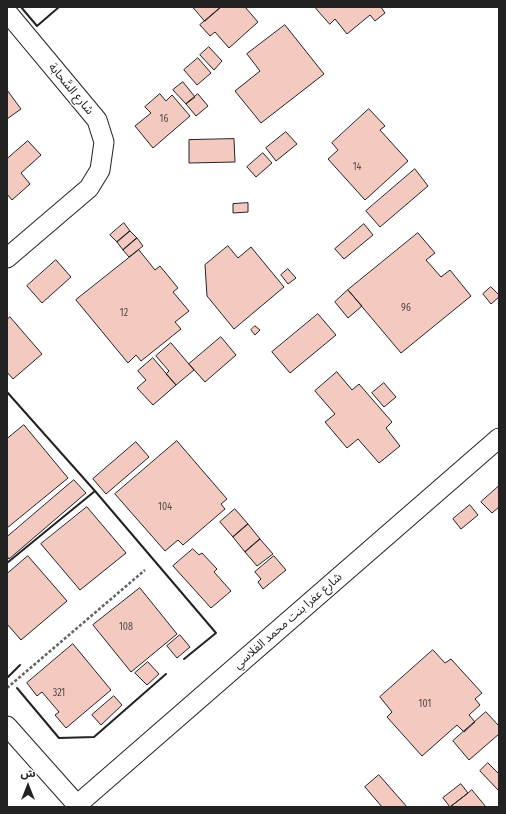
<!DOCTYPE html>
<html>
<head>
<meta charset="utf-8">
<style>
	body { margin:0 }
	#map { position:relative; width:506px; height:814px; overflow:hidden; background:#fff; font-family:"Fira Sans Condensed","Noto Sans Arabic",sans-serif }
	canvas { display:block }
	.frame { position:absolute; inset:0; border:8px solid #222; pointer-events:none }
	.north { position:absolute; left:8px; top:766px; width:40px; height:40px; -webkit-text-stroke:3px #fff; paint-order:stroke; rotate:0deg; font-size:11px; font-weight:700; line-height:16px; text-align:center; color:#222 }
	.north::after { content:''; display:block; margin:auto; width:14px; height:18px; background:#222; clip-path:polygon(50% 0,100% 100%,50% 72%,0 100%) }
</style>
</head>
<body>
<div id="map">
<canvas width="506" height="814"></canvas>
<div class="frame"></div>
<div class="north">ش</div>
</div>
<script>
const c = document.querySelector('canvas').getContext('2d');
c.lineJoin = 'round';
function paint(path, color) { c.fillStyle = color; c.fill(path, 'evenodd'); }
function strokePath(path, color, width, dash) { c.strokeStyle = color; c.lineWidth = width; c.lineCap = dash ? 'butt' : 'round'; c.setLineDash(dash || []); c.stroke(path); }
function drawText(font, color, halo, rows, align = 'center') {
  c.font = font + ' "Fira Sans Condensed","Noto Sans Arabic",sans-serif'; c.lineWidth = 3; c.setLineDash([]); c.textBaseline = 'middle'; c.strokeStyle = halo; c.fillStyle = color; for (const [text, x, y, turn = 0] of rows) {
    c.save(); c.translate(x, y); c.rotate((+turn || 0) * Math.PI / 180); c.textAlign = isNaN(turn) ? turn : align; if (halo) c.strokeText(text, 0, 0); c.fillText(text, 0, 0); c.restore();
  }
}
const building = new Path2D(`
	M 193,7 L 221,7 L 205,21 Z
	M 221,7 L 245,7 L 258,22 L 229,48 L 215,32 L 210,36 L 200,25 Z
	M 315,7 L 381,7 L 385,13 L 375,21 L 370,15 L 347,34 L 335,19 L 330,24 Z
	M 285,25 L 324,74 L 261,123 L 235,91 L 260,71 L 247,54 Z
	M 209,47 L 222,61 L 214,70 L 200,55 Z
	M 198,58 L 211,73 L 197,85 L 184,70 Z
	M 183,82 L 195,97 L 186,104 L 173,90 Z
	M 7,90 L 21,109 L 7,119 Z
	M 160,94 L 166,101 L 172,95 L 190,116 L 153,148 L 135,126 L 151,113 L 145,107 Z
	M 198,94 L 208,106 L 196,116 L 186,104 Z
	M 369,109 L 385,126 L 380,130 L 408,161 L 365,200 L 328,159 L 338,150 L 332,143 Z
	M 286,132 L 297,144 L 276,161 L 266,148 Z
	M 234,139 L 235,162 L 189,163 L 189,140 Z
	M 28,141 L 41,155 L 21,173 L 30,184 L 12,200 L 7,194 L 7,159 Z
	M 263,153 L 272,163 L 256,177 L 247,167 Z
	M 415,169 L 428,186 L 380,227 L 366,211 Z
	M 248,203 L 248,212 L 233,213 L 233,204 Z
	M 124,223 L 130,231 L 117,242 L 110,235 Z
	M 364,224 L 373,235 L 344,259 L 335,249 Z
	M 130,231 L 137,238 L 123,250 L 117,242 Z
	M 418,233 L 435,253 L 426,260 L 441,277 L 450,270 L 471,296 L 401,353 L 348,290 Z
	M 137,238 L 143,246 L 129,257 L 123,250 Z
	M 228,246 L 238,258 L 251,247 L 284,287 L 234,329 L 207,296 L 205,265 Z
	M 139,250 L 155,270 L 160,266 L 178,288 L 173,292 L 189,311 L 175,322 L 181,329 L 141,361 L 136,355 L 128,363 L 76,300 Z
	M 56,260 L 71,277 L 42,303 L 27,286 Z
	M 288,269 L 296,278 L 288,284 L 281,275 Z
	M 491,287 L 499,295 L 499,297 L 491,304 L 483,294 Z
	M 348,290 L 362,306 L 348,318 L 335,302 Z
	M 318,314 L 336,335 L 290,373 L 272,352 Z
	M 10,317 L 42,354 L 13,379 L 7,372 L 7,320 Z
	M 255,326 L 260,330 L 255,335 L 251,330 Z
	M 221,337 L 236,355 L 205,382 L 189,364 Z
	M 171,343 L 194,370 L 176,385 L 166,374 L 169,371 L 156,356 Z
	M 153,358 L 176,385 L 153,405 L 137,388 L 146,380 L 138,371 Z
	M 337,372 L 352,390 L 359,384 L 392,422 L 386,428 L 400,446 L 379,463 L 358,439 L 347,448 L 325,422 L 335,414 L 315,391 Z
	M 384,383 L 396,397 L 384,407 L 372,393 Z
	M 24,425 L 68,478 L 7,528 L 7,439 Z
	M 177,441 L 227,499 L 221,504 L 225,509 L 183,545 L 178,540 L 165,551 L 115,494 Z
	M 136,442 L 149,457 L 106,494 L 93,479 Z
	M 74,480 L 86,493 L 9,559 L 7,556 L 7,537 Z
	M 499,486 L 499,507 L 492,513 L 481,502 Z
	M 470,505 L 478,515 L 461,529 L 453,519 Z
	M 87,507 L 126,553 L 80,590 L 41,544 Z
	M 235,509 L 248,524 L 233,537 L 220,522 Z
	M 248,524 L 260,539 L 245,552 L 233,537 Z
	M 260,539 L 273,554 L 257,566 L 245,552 Z
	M 193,549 L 199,555 L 202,553 L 217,569 L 214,572 L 231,591 L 211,608 L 173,566 Z
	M 28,556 L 67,601 L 21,640 L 7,624 L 7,574 Z
	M 274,556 L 286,570 L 263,589 L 258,582 L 261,579 L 255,572 Z
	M 140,588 L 177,634 L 131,672 L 93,625 Z
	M 180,635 L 190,647 L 177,658 L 167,646 Z
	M 73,644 L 111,690 L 66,728 L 55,715 L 59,712 L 42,692 L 37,696 L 27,683 Z
	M 433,650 L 445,663 L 451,659 L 482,693 L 475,699 L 480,705 L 469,715 L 475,722 L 464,732 L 457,725 L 422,756 L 387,717 L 392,712 L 380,697 Z
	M 148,662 L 159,674 L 147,685 L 135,673 Z
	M 114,696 L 122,705 L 101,725 L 92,715 Z
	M 486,712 L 499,726 L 499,734 L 469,760 L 453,741 Z
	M 488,763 L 499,774 L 499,791 L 480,771 Z
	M 379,775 L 407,807 L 382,807 L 365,787 Z
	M 461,784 L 468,793 L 450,807 L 443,798 Z
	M 472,790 L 486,807 L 450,807 L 468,793 Z`);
paint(building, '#f3c9c0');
strokePath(building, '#222', 1);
const minor = new Path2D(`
	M 7,12 L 97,120 L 104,142 L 100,170 L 89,188 L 7,258
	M 7,726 L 79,807
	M 77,805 L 499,438`);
strokePath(minor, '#222', 21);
strokePath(new Path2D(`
	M 7,688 L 145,570`), '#646464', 2.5, [3, 2]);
strokePath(minor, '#fff', 19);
strokePath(new Path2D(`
	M 21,7 L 37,26 L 59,7
	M 7,392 L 95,491
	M 7,563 L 95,491 L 216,633 L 184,659
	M 7,676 L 8,677 L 20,665
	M 17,688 L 59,738 L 94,737 L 166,674`), '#222', 2);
drawText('10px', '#564c4a', null, [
	["16",164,119],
	["14",357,167],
	["96",406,308],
	["12",124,313],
	["104",165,507],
	["108",126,627],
	["321",59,693],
	["101",425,704]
]);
drawText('12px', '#222', '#fff', [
	["شارع السَّحابة",71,89,50],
	["شارع عفرا بنت محمد الفلاسي",288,621,-41]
]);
</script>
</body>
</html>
